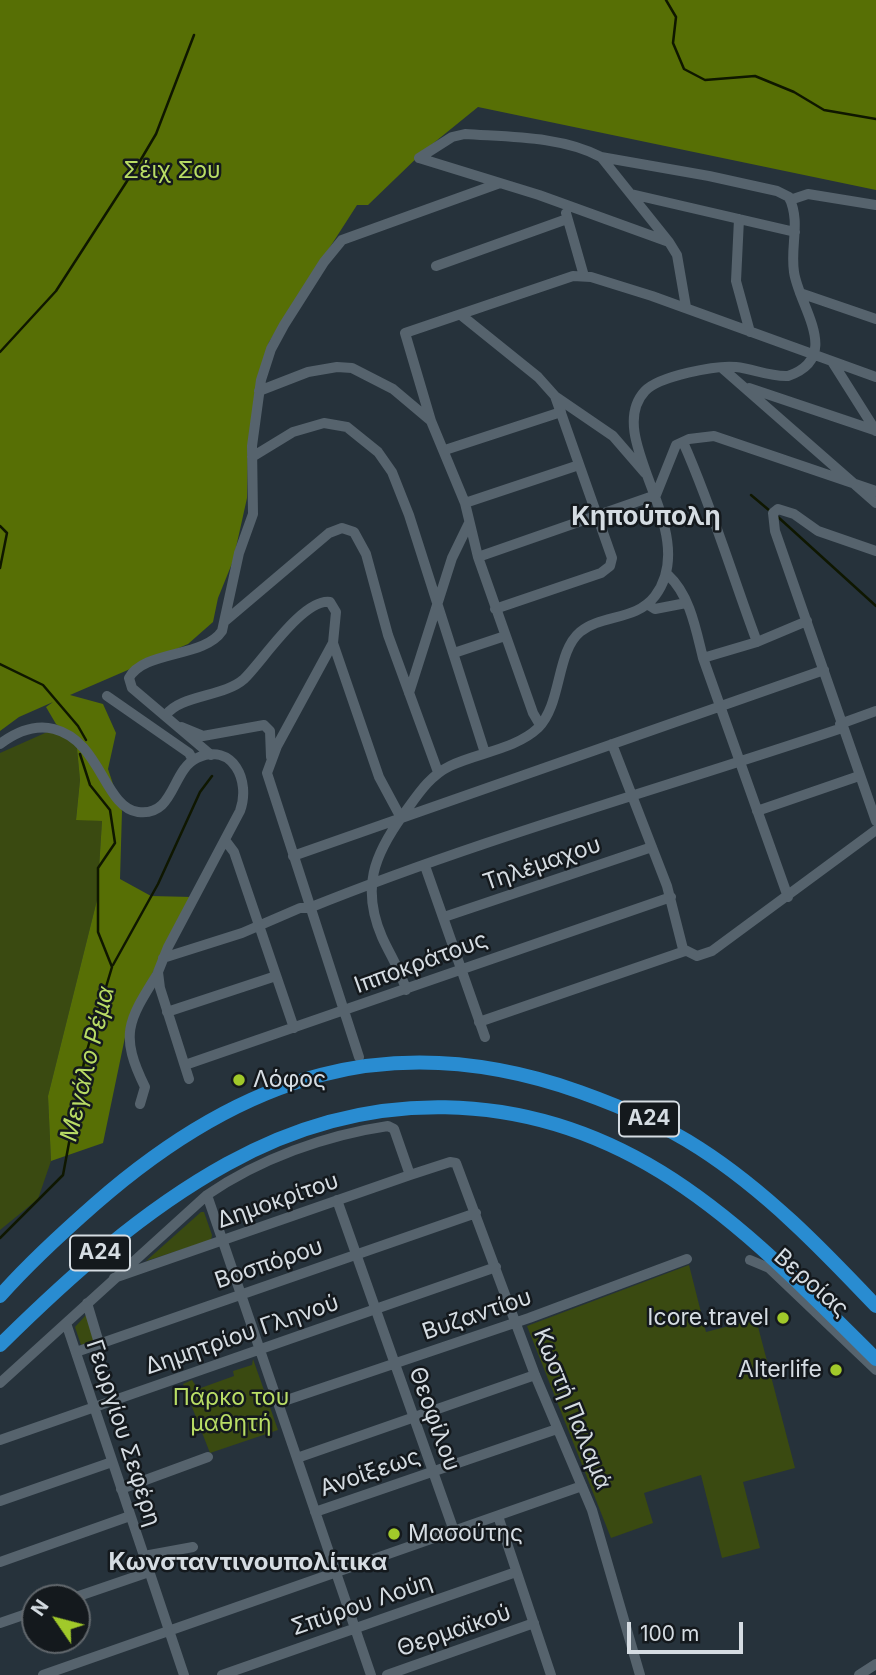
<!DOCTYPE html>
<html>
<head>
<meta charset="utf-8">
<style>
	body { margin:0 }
	#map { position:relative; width:876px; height:1675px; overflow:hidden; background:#26323b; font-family:Inter,sans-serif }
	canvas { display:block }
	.north { position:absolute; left:21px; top:1584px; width:70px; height:70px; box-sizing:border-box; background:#14191d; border:2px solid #61676c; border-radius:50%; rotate:305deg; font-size:19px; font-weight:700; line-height:28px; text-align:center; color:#d5dce2 }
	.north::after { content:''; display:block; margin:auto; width:24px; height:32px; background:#a1c92a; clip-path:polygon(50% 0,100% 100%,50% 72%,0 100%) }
	.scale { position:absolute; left:627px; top:1622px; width:116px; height:32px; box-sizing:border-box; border:4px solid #d5dce2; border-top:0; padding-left:9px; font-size:21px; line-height:24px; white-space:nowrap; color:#d5dce2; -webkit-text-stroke:5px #14191d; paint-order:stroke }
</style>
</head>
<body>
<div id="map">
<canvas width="876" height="1675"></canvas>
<div class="north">N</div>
<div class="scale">100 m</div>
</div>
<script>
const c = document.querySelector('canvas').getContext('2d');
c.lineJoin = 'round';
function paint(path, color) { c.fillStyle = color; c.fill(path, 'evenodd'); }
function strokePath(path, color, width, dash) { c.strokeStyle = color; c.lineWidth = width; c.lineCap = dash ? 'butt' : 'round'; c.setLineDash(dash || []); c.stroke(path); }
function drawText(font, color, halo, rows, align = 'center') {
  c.font = font + ' Inter,sans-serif'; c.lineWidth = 5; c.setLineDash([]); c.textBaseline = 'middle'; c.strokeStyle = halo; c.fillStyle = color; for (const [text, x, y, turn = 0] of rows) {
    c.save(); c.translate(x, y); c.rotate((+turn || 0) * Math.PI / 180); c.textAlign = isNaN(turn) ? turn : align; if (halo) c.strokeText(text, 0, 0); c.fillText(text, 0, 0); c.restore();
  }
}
paint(new Path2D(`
	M 54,729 L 76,738 L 80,780 L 76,819 L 102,821 L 97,900 L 48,1096 L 51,1161 L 38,1199 L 0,1230 L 0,753 Z
	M 201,1212 L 204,1212 L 212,1235 L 211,1240 L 146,1261 Z
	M 689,1265 L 706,1332 L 756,1319 L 795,1468 L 743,1482 L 760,1548 L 722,1558 L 701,1475 L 644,1493 L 653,1523 L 611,1538 L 527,1326 Z
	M 86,1315 L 94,1341 L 81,1345 L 75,1327 Z
	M 253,1359 L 278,1430 L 210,1453 L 183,1384 L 192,1380 L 198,1389 L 234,1376 L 233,1371 L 252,1365 Z`), '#3a4a11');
paint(new Path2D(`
	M 0,0 L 876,0 L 876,190 L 478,107 L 425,150 L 368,205 L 357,205 L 269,342 L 262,364 L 248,451 L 247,498 L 233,561 L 218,598 L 213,622 L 188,644 L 70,695 L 103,704 L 116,733 L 108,769 L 122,811 L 120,879 L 151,896 L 192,897 L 129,1018 L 103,1143 L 51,1161 L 48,1096 L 97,900 L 102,821 L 76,820 L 80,780 L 76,738 L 56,724 L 46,707 L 53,702 L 19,717 L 0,731 Z`), '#576f05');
strokePath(new Path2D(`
	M 666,0 L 676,17 L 673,43 L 684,69 L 705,80 L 755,76 L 794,92 L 824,110 L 876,119
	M 0,352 L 56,291 L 140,161 L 156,134 L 194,35
	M 751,495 L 770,511
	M 778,517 L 876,606
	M 0,526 L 7,533 L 0,568
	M 0,664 L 43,685 L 78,726 L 86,740
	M 113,965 L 158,884 L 200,792 L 212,776
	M 0,1238 L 63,1175 L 85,1057 L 112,967 L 98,932 L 98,868 L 115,843 L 110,810 L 90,785 L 80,754`), '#0f1700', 2.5);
strokePath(new Path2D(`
	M 419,158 L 539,195 L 669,242 L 677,255 L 686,307
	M 419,158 L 452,137 L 465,134 C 508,137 562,136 601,157 L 669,242
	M 631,194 L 795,232
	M 790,200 L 808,194 L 876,205
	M 566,213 L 584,276
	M 739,219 L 736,281 L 750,332
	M 436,266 L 567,219
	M 800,293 L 876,319
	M 461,315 L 538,377 L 555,396 L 612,558 L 610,566 L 601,573 L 495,609
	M 833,363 L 876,431
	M 722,368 L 876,503
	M 749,388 L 874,430
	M 259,391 L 308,372 L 337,367 L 352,368 L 393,389 L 431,421 L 465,503 L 478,557 L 533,713 L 540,725
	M 556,397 L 613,436 L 645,473
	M 431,421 L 405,333 L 573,276 L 591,277 L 652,296 L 876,377
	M 683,442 C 712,507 732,575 757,642
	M 445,450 L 561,412
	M 252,457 L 293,432 L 324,423 L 347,427 L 378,452 L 392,472 L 409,515 L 485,753
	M 465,503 L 579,465
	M 876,551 L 818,531 L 794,514 L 778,509 L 773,513 L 775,531 L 876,821
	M 478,557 L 656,495 L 676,445 L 689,439 L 714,436 L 876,491
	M 668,575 C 690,595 696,630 703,658 L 788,897
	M 647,604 L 655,609 L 686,603
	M 224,622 L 329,533 L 342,528 L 354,532 L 366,554 L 388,635 L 438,772
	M 333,643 L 277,746 L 267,773 L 359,1057
	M 454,653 L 505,636
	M 703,658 L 757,642 L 807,621
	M 409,693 L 452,558 L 469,523
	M 107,696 L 189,753 L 193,760
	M 166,715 C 180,695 224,697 244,679 C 262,662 303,598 330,602 L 336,612 L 333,643 L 379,777 L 401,818
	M 840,724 L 876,711
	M 181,727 L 203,736 L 264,725 L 270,731 L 271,757
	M 0,744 C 16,732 34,724 54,729 C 101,741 104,807 138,812 C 175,817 171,770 197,758 C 233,742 251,781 240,811 L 168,947 L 158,972 L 160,988 L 189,1079
	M 612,744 L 667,886 L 683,949 L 697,956 L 712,951 L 876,830
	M 211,755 L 132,688 L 129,678 C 144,650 204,658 222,631 L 239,553 L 253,514 L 252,446 L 261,380 L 271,349 L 284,325 L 324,262 L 342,240 L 500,183
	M 757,811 L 859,776
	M 225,840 L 234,852 L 294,1028
	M 293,856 L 824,670
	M 425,866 L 485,1037
	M 444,917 L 652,847
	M 163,958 L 242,933 L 300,908 L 309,908 C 483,838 664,788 842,728
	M 406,990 C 401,971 390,955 382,937 C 361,888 374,855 403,815 C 417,796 429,776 450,766 C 477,753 516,749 538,728 C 562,704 556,652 580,632 C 602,614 636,621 655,596 C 703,532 601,438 645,391 C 659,376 716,365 736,367 C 754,369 770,377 788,376 C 843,357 799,307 794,272 C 790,245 801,223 789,197 L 777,191 L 709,176 L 601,157
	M 167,1012 L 276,976
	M 479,1022 L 685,951
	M 185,1065 L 671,897
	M 140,1104 L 145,1087 C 119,1034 128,1021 158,973
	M 207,1195 L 371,1675
	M 337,1200 L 454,1531
	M 750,1260 L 769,1268 L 876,1370
	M 114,1278 L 410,1175 L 450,1162 L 456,1163 L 535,1375 L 592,1510 L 640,1675
	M 87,1303 L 99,1343
	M 66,1323 L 184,1675
	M 76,1352 L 476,1213
	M 0,1383 L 207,1195 C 259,1159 326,1135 388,1126 L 394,1129 L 410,1175
	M 278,1403 L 529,1318 L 687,1259
	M 0,1440 L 496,1267
	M 297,1458 L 535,1375
	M 121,1489 L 208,1457
	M 0,1501 L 112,1462
	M 315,1512 L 557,1429
	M 498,1516 L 551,1675
	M 144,1556 L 193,1547
	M 0,1562 L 130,1516
	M 73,1598 L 149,1572
	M 0,1623 L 35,1611
	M 43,1675 L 582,1486
	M 222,1675 L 516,1572
	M 387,1675 L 534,1623
	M 859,1675 L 876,1664`), '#56636d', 10);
strokePath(new Path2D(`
	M 0,1296 C 29,1263 62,1233 95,1204 C 241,1076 391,1025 580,1092 C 622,1107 662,1124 699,1148 C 766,1191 822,1249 876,1306
	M 0,1345 C 69,1277 142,1211 227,1164 C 367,1086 524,1088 661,1172 C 742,1222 809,1293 876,1359`), '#298cd1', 14);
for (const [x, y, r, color] of [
	[239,1080,7,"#a1c92a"],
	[783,1318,7,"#a1c92a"],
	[836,1370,7,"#a1c92a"],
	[394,1534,7,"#a1c92a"]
]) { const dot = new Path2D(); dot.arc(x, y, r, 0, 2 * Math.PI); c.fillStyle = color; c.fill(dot); strokePath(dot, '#14191d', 2.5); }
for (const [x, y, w] of [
	[649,1119,60],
	[100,1253,60]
]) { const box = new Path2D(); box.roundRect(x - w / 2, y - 17.5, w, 35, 5); c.fillStyle = '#14191d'; c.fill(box); strokePath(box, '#d5dce2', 2); }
drawText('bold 21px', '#d5dce2', null, [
	["Α24",649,1119],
	["Α24",100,1253]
]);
drawText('23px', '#b9dd65', '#14191d', [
	["Σέιχ Σου",172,171],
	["Πάρκο του",231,1398],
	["μαθητή",231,1424]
]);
drawText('23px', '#d5dce2', '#14191d', [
	["Τηλέμαχου",542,864,-19],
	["Ιπποκράτους",421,963,-20],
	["Δημοκρίτου",278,1201,-19],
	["Βοσπόρου",269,1264,-19],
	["Βεροίας",811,1283,41],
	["Βυζαντίου",477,1315,-19],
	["Δημητρίου Γληνού",242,1335,-19],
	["Κωστή Παλαμά",572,1409,68],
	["Θεοφίλου",434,1419,70],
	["Γεωργίου Σεφέρη",123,1433,72],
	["Ανοίξεως",370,1473,-19],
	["Σπύρου Λούη",362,1605,-19],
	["Θερμαϊκού",454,1631,-19]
]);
drawText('23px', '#d5dce2', '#14191d', [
	["Λόφος",253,1080],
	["Icore.travel",769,1318,"right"],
	["Alterlife",822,1370,"right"],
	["Μασούτης",408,1534]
], 'left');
drawText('italic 24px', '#b9dc65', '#14191d', [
	["Μεγάλο Ρέμα",88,1064,-76]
]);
drawText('bold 24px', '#d5dce2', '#14191d', [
	["Κωνσταντινουπολίτικα",248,1563]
]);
drawText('bold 26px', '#d5dce2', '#14191d', [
	["Κηπούπολη",646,517]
]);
</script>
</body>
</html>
